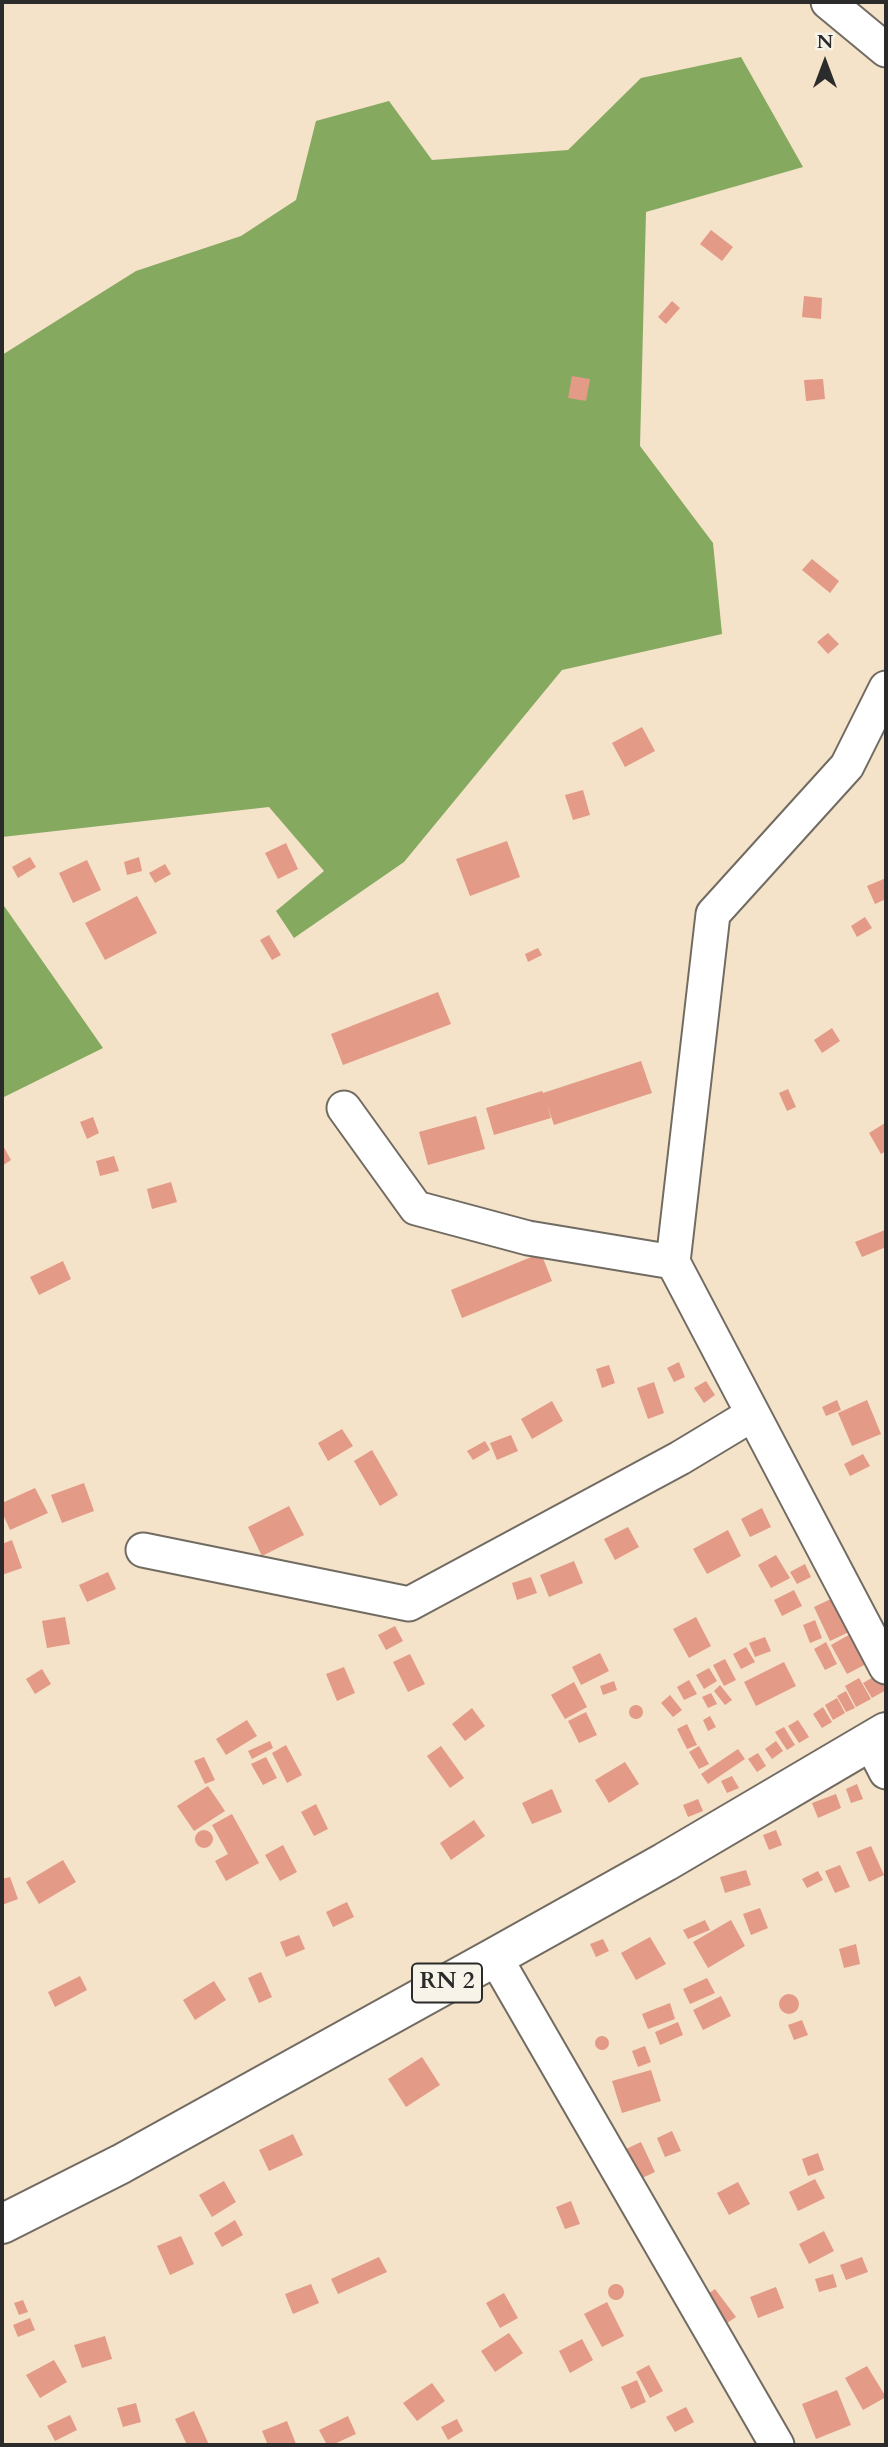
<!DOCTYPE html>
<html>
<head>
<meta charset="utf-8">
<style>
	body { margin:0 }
	#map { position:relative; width:888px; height:2447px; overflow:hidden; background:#f4e2c9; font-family:Cardo,serif }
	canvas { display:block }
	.frame { position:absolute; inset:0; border:4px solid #2b2b2b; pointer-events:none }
	.north { position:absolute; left:790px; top:28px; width:70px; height:70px; -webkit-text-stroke:5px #f7f3e8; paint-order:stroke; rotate:0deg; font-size:19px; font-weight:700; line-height:28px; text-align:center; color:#2b2b2b }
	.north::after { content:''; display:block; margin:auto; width:24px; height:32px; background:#2b2b2b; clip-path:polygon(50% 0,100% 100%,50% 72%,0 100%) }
</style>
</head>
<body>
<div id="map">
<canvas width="888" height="2447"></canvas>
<div class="frame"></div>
<div class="north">N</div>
</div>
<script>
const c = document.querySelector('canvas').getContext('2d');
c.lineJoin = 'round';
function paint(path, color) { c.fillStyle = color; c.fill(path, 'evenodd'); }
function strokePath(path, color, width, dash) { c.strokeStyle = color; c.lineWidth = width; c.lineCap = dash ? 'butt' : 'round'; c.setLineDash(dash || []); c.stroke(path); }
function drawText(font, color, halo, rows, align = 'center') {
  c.font = font + ' Cardo,serif'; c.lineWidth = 6; c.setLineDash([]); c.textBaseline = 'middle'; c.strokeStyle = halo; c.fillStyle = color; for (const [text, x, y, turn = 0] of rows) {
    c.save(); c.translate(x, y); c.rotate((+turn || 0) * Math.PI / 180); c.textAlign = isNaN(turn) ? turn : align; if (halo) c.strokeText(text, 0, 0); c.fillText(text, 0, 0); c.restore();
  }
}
paint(new Path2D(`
	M 741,57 L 803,167 L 646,212 L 640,446 L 713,543 L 722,634 L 562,670 L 404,862 L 294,938 L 276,911 L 324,871 L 269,807 L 2,837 L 2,355 L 136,271 L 241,236 L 296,200 L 316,121 L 389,101 L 432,160 L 568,150 L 641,78 Z
	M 2,903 L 103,1048 L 2,1098 Z`), '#84a95f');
paint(new Path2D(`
	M 711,230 L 733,247 L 722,261 L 700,244 Z
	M 804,296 L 822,298 L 821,319 L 802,317 Z
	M 672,301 L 680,308 L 666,324 L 658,317 Z
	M 572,376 L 590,379 L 586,401 L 568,398 Z
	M 823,379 L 825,399 L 806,401 L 804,380 Z
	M 812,559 L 839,581 L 830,593 L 802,570 Z
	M 828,633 L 839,644 L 828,654 L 817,642 Z
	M 642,727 L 655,751 L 625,767 L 612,743 Z
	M 583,790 L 590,815 L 573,820 L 565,795 Z
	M 507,841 L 520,877 L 470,896 L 456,859 Z
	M 286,843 L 298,869 L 278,879 L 265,853 Z
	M 30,857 L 36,867 L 18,878 L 12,867 Z
	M 139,857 L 142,871 L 127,875 L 124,862 Z
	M 87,860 L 101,890 L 73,903 L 59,873 Z
	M 165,864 L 171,874 L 155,883 L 149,873 Z
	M 886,878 L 886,899 L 875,904 L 867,886 Z
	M 137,896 L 157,933 L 105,960 L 85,923 Z
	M 865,917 L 872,928 L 857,937 L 851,926 Z
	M 269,935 L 281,955 L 272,960 L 260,940 Z
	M 538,948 L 542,955 L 528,962 L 525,954 Z
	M 438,992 L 451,1024 L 343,1065 L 331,1034 Z
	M 832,1028 L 840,1041 L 822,1053 L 814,1040 Z
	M 641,1061 L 652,1093 L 554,1125 L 547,1104 L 551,1118 L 494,1135 L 486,1108 L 542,1091 L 543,1093 Z
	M 788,1089 L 796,1107 L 787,1111 L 779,1093 Z
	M 476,1116 L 485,1149 L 428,1165 L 419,1132 Z
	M 93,1117 L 99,1133 L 87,1139 L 80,1122 Z
	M 885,1123 L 886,1151 L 881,1154 L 869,1133 Z
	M 2,1144 L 11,1160 L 2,1166 Z
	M 114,1156 L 119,1171 L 100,1176 L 96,1161 Z
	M 171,1182 L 177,1202 L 152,1209 L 147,1189 Z
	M 885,1230 L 886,1247 L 862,1257 L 855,1242 Z
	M 541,1253 L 552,1281 L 462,1318 L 451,1290 Z
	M 63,1261 L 71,1279 L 39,1295 L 30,1277 Z
	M 679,1362 L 685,1377 L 674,1382 L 667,1368 Z
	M 609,1365 L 615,1383 L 602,1388 L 596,1369 Z
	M 706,1381 L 715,1395 L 704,1403 L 694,1388 Z
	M 654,1382 L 664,1413 L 648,1419 L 637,1388 Z
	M 837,1400 L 841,1410 L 826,1416 L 822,1407 Z
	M 867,1400 L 881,1434 L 852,1446 L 838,1413 Z
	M 552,1401 L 563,1421 L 532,1439 L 521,1419 Z
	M 342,1429 L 353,1446 L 328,1461 L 318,1443 Z
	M 511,1435 L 518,1451 L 497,1460 L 490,1443 Z
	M 485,1441 L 490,1450 L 473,1460 L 467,1451 Z
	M 372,1450 L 398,1495 L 380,1506 L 354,1461 Z
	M 863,1454 L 870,1466 L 850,1476 L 844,1464 Z
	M 84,1483 L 94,1511 L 62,1523 L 51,1495 Z
	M 35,1488 L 48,1513 L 10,1530 L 2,1512 L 2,1503 Z
	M 289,1506 L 304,1535 L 262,1556 L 248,1527 Z
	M 762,1508 L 771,1527 L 750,1537 L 741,1519 Z
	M 628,1527 L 639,1547 L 615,1560 L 604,1539 Z
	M 728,1530 L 741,1556 L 707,1574 L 693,1549 Z
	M 12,1540 L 22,1568 L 2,1575 L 2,1544 Z
	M 776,1555 L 790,1578 L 771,1588 L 758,1565 Z
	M 574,1561 L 583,1583 L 549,1597 L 540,1575 Z
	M 805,1564 L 811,1577 L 797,1584 L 790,1572 Z
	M 108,1572 L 116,1589 L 87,1602 L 79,1585 Z
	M 531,1577 L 537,1593 L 517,1600 L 512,1583 Z
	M 794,1590 L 802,1606 L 782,1616 L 774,1600 Z
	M 833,1598 L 849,1632 L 830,1641 L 814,1607 Z
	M 65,1617 L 70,1644 L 47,1648 L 42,1621 Z
	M 696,1617 L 711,1646 L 689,1658 L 673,1629 Z
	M 815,1620 L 822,1638 L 810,1643 L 803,1625 Z
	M 395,1626 L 403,1641 L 386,1650 L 378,1635 Z
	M 854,1632 L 870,1662 L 847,1674 L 831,1645 Z
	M 765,1637 L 771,1651 L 755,1657 L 749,1643 Z
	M 826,1642 L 837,1664 L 825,1670 L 814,1649 Z
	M 746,1647 L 755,1662 L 741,1669 L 733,1654 Z
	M 600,1653 L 609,1671 L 581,1685 L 572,1667 Z
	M 410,1654 L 425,1684 L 408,1692 L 393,1662 Z
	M 725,1659 L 736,1680 L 724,1686 L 713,1665 Z
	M 784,1662 L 796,1686 L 756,1706 L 744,1682 Z
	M 344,1667 L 355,1693 L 337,1701 L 326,1674 Z
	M 709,1668 L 717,1681 L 704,1689 L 696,1675 Z
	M 42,1669 L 51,1684 L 35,1694 L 26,1679 Z
	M 877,1675 L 886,1690 L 872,1698 L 863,1683 Z
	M 859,1678 L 871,1699 L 856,1707 L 845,1686 Z
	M 689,1680 L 697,1694 L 684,1700 L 677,1687 Z
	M 614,1681 L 617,1690 L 603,1695 L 600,1686 Z
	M 574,1682 L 587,1707 L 565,1719 L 551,1695 Z
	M 720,1685 L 732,1700 L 725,1705 L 714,1691 Z
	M 846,1691 L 855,1708 L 846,1712 L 837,1696 Z
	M 711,1693 L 717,1704 L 708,1708 L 702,1697 Z
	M 670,1695 L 682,1710 L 673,1717 L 661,1703 Z
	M 837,1698 L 845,1713 L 833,1720 L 825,1705 Z
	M629 1712a7 7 0 1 1 14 0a7 7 0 1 1-14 0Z
	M 823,1707 L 832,1722 L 822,1728 L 813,1714 Z
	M 472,1708 L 485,1726 L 465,1741 L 452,1724 Z
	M 586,1712 L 597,1735 L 579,1743 L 568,1721 Z
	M 710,1716 L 716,1727 L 708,1731 L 703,1720 Z
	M 247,1720 L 257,1736 L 226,1755 L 216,1739 Z
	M 798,1720 L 809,1737 L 799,1743 L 788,1726 Z
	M 687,1724 L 697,1745 L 687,1749 L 677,1729 Z
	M 784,1727 L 795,1745 L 787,1750 L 775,1732 Z
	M 270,1741 L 273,1748 L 252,1759 L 248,1751 Z
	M 776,1741 L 783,1751 L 772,1759 L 765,1749 Z
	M 286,1745 L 302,1775 L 287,1783 L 272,1753 Z
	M 441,1746 L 464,1778 L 450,1788 L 427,1756 Z
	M 699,1746 L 709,1764 L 699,1769 L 689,1752 Z
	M 738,1749 L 745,1759 L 708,1784 L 701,1774 Z
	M 758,1753 L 766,1766 L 757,1772 L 748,1759 Z
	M 204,1757 L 215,1780 L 205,1784 L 194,1761 Z
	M 266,1757 L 277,1778 L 263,1785 L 251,1764 Z
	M 625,1762 L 639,1784 L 609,1803 L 595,1780 Z
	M 732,1776 L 739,1788 L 727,1793 L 721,1781 Z
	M 857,1784 L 863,1799 L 851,1803 L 846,1789 Z
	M 208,1786 L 225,1811 L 194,1831 L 177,1806 Z
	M 552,1789 L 562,1812 L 532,1824 L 522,1803 Z
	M 836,1794 L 841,1808 L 818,1818 L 812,1803 Z
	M 698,1799 L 703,1811 L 688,1817 L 683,1805 Z
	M 316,1804 L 328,1829 L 314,1836 L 301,1812 Z
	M 232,1814 L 259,1863 L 226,1881 L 215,1861 L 228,1854 L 212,1825 Z
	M 474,1820 L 485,1836 L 451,1860 L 440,1843 Z
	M 776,1830 L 782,1845 L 769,1850 L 763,1835 Z
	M195 1839a9 9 0 1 1 18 0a9 9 0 1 1-18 0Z
	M 283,1845 L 297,1872 L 280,1881 L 265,1855 Z
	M 871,1846 L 884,1875 L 869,1882 L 856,1852 Z
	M 63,1860 L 76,1882 L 39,1904 L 26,1882 Z
	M 840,1865 L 850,1887 L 835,1893 L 825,1871 Z
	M 746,1870 L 751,1885 L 725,1893 L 720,1877 Z
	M 818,1871 L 823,1880 L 807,1888 L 802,1879 Z
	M 10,1877 L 18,1899 L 2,1905 L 2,1879 Z
	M 347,1902 L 354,1917 L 333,1927 L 326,1912 Z
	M 760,1908 L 768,1928 L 751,1935 L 743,1914 Z
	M 705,1920 L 710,1930 L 688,1939 L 683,1930 Z
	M 731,1920 L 745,1946 L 708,1968 L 693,1942 Z
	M 299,1935 L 305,1949 L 286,1957 L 280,1942 Z
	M 650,1937 L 666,1964 L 636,1980 L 621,1953 Z
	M 603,1939 L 609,1951 L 596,1957 L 590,1944 Z
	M 856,1944 L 860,1964 L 844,1968 L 839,1949 Z
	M 261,1972 L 272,1997 L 259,2003 L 248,1978 Z
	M 80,1976 L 87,1990 L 55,2007 L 48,1992 Z
	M 707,1978 L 715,1993 L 690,2004 L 683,1989 Z
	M 214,1981 L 226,2000 L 195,2020 L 183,2000 Z
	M779 2004a10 10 0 1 1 20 0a10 10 0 1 1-20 0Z
	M 721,1996 L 731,2016 L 703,2030 L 693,2010 Z
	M 670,2003 L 675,2019 L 648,2029 L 642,2014 Z
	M 802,2020 L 808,2035 L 794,2040 L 788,2025 Z
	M 678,2022 L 683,2035 L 660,2045 L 655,2032 Z
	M595 2043a7 7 0 1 1 14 0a7 7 0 1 1-14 0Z
	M 645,2046 L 651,2062 L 638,2067 L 632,2051 Z
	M 422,2057 L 440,2085 L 406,2107 L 388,2079 Z
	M 651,2070 L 661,2101 L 622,2113 L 612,2081 Z
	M 672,2131 L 681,2151 L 665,2157 L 657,2138 Z
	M 293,2134 L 303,2155 L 269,2171 L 259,2150 Z
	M 641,2142 L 655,2172 L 640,2179 L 626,2149 Z
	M 818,2153 L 824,2170 L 808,2176 L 802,2159 Z
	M 815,2179 L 825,2198 L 798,2211 L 789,2192 Z
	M 224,2181 L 236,2202 L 212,2217 L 199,2195 Z
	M 738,2182 L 750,2204 L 729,2215 L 717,2193 Z
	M 571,2201 L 580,2224 L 565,2229 L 556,2207 Z
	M 235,2220 L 243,2235 L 222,2247 L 214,2233 Z
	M 824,2231 L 834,2251 L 809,2264 L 799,2244 Z
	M 181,2236 L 194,2264 L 170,2275 L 157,2246 Z
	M 379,2257 L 387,2272 L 338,2294 L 331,2279 Z
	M 862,2257 L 868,2272 L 846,2280 L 840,2265 Z
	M 833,2274 L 837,2287 L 819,2292 L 815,2279 Z
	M608 2292a8 8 0 1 1 16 0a8 8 0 1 1-16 0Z
	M 311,2284 L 319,2303 L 293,2314 L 285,2294 Z
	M 776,2287 L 784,2308 L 758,2318 L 750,2297 Z
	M 715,2289 L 736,2317 L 718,2329 L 698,2301 Z
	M 504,2293 L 518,2318 L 500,2328 L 486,2303 Z
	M 23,2300 L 28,2312 L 19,2315 L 14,2303 Z
	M 607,2302 L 624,2336 L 602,2347 L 584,2314 Z
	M 30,2318 L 35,2330 L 18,2337 L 13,2325 Z
	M 509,2333 L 523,2353 L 495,2372 L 481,2351 Z
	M 105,2336 L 112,2359 L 82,2368 L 74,2345 Z
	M 582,2339 L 593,2360 L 570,2373 L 559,2351 Z
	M 54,2360 L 67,2382 L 40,2398 L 26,2375 Z
	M 649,2365 L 663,2391 L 650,2398 L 636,2372 Z
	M 867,2366 L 886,2397 L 863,2410 L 845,2378 Z
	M 637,2380 L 646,2402 L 631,2409 L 621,2387 Z
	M 432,2383 L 445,2401 L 417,2421 L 403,2403 Z
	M 837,2390 L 851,2425 L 816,2439 L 802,2404 Z
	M 136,2403 L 141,2422 L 123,2427 L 117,2408 Z
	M 686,2407 L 694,2422 L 675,2432 L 666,2417 Z
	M 194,2411 L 209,2445 L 187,2445 L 175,2419 Z
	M 70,2415 L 77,2430 L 55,2441 L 47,2426 Z
	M 348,2416 L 356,2434 L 332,2445 L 327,2445 L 319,2430 Z
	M 457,2419 L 463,2431 L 448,2440 L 441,2427 Z
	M 287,2421 L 296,2444 L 268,2445 L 262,2431 Z`), '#e39a86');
const minor = new Path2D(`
	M 828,2 L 886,50
	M 886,688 L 847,766 L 713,914 L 673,1262 L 886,1667
	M 344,1108 L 416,1208 L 528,1238 L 673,1262
	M 143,1550 L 409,1604 L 680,1458 L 753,1414
	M 870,1741 L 886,1772
	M 495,1957 L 777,2445`);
const major = new Path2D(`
	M 2,2224 L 121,2164 L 495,1957 L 665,1862 L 886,1732`);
strokePath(minor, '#716b62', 37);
strokePath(major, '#716b62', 42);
strokePath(minor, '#fff', 33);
strokePath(major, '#fff', 38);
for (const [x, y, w] of [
	[447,1983,70]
]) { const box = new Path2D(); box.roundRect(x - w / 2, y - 19.5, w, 39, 5); c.fillStyle = '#f7f3e8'; c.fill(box); strokePath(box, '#2b2b2b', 2); }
drawText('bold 23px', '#2b2b2b', null, [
	["RN 2",447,1983]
]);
</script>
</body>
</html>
